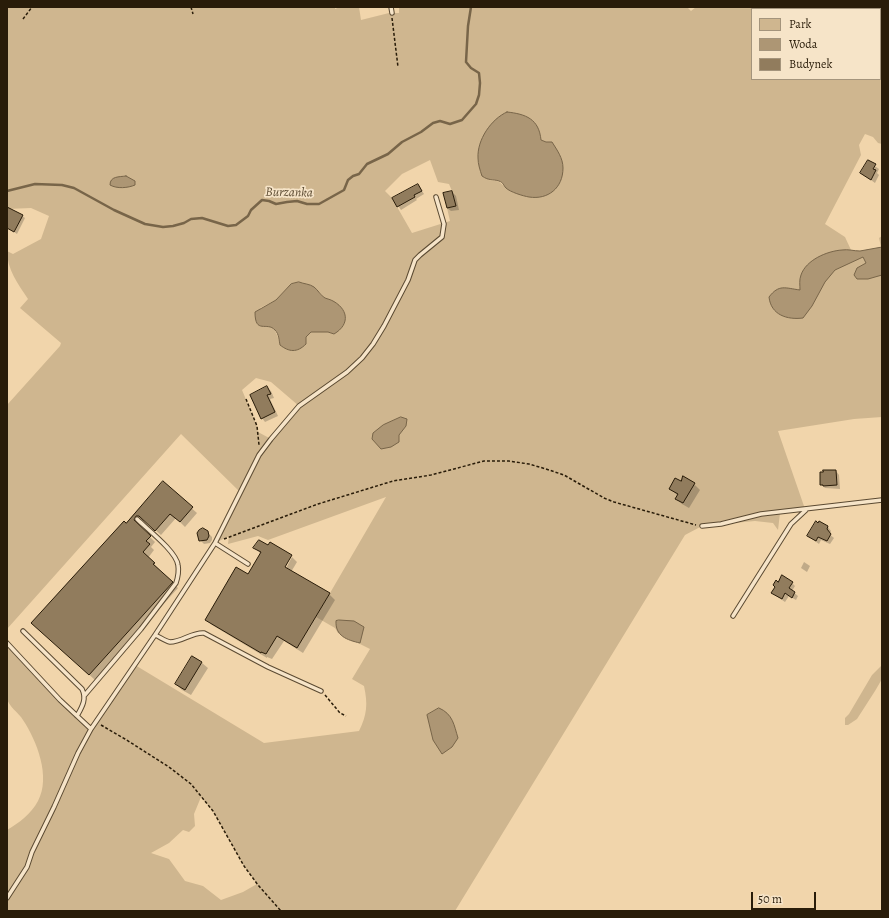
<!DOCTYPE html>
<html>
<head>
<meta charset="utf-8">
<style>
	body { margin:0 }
	#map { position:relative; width:889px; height:918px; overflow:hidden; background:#f1d5ab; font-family:Alegreya,serif }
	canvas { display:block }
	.frame { position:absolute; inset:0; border:8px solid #291c09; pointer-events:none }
	.legend { position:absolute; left:751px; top:8px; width:130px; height:72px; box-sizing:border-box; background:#f6e4c8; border:1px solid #a4947c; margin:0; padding:5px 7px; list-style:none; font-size:12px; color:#291c09 }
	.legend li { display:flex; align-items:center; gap:8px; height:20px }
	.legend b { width:20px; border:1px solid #a4947c }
	.scale { position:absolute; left:751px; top:892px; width:65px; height:18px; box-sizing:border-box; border:2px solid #291c09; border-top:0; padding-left:5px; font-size:12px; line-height:14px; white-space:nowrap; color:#291c09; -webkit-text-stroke:3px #f6e4c8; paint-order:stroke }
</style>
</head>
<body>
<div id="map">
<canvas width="889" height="918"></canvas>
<div class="frame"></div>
<ul class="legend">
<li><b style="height:11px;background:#cfb68f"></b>Park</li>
<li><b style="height:11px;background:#ad9674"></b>Woda</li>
<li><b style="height:11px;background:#917c5d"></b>Budynek</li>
</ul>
<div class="scale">50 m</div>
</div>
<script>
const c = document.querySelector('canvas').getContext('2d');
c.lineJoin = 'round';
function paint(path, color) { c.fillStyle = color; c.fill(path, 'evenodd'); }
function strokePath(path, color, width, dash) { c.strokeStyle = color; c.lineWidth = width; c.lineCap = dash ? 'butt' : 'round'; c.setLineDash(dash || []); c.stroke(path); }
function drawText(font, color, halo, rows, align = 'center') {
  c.font = font + ' Alegreya,serif'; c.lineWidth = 3.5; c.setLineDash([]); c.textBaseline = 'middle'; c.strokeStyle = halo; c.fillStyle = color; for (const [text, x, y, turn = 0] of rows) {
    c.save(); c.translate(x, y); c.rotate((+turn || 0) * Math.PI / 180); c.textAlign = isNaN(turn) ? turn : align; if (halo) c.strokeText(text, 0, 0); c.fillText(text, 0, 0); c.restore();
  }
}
paint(new Path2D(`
	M 7,7 L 335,7 L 335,9 L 340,7 L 359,7 L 361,20 L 389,13 L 399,13 L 399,7 L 687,7 L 691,11 L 696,7 L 882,7 L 882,144 L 878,143 L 873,137 L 865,134 L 859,145 L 861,155 L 825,224 L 845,237 L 851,250 L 860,251 L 881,247 L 879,238 L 882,236 L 882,417 L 854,419 L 778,431 L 805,509 L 780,513 L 778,530 L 773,523 L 755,521 L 702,526 L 685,535 L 455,911 L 7,911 L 7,898 L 10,893 L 7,891 L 7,830 C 19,823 31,814 38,801 C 51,777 37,741 23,720 C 19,713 8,706 7,698 C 6,693 7,688 7,683 C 7,669 7,656 7,643 L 60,700 L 91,729 L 135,665 L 264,743 L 359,731 C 367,715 368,704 364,686 L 352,679 L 370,649 L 338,633 L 335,628 L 316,617 L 386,497 L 268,540 L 258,536 L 228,544 L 229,536 L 215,543 L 241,493 L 181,434 L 7,629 L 7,405 L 60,346 L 61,343 L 20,308 L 28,299 C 18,284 7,269 7,251 L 13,254 L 41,239 L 49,216 L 31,208 L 7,209 ZM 752,9 L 880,9 L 880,79 L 752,79 ZM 540,134 L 541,140 L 546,142 L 512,191 C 499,185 505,181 488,180 ZM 430,160 L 438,182 L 449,184 L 452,191 L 456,206 L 447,208 L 450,221 L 412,233 L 392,198 L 385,191 L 402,174 ZM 291,284 L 320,293 L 324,298 L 332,300 L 334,334 L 328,332 L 311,332 L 306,337 L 280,345 C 278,331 268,321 260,308 L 276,300 ZM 256,378 L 271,382 L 299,406 L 271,439 L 258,432 L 257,426 L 242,390 ZM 201,797 L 213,811 L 244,866 L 257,884 L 243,892 L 221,900 L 203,886 L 185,881 L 169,859 L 151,853 L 169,843 L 183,830 L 189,832 L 195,826 L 194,814 Z
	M 881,666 L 882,666 L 882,679 L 875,691 L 857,719 L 848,725 L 845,725 L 845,718 L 849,714 L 872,675 Z`), '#cfb68f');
const water = new Path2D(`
	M 507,112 C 526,114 539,119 541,140 L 546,142 L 552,142 C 557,150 563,158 563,168 C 563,188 548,200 529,197 C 523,196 510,192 506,188 C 503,185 504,183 499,181 C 493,179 489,181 482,176 C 480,170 478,164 478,158 C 477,140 491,119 507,112 Z
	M 126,176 L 135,181 L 135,185 C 128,188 117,189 110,185 C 110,176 119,177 126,176 Z
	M 882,247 L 882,275 L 868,279 L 857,279 L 854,275 L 857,268 L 866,263 L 863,257 L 835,270 L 825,282 L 812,306 L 803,318 C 787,320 771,315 769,297 C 779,284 785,288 800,290 C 800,285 799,280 801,275 C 806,260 827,251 842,250 C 848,249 854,251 860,251 C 867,250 875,248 882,247 Z
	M 299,282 C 304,284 310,284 314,287 C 318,290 321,296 325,298 C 327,299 329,299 331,300 C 348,308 351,324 334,334 L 328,332 L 311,332 L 306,337 L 306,344 C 297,353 289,352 280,345 C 279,340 279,334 275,330 C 267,321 255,335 255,312 L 276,300 L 291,284 Z
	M 401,417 L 407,419 L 406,426 L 399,435 L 399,442 L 391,447 L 381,449 L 372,439 L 373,433 L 383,425 Z
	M 339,620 L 354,621 L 364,627 L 360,643 C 347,640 335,636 336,621 Z
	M 439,708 C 453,714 454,725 458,738 L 452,747 L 442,754 L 433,740 L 427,715 Z`);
paint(water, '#ad9674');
strokePath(water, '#786549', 1);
paint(new Path2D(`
	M 868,161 L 879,169 L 877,173 L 879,175 L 875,183 L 861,173 Z
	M 418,185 L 424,194 L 416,199 L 417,200 L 401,210 L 393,199 Z
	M 452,192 L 456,196 L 459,210 L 451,211 L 447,208 Z
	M 22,216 L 25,218 L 17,234 L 7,227 Z
	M 267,388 L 271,391 L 274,398 L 270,399 L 278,416 L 265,422 L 262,418 Z
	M 836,471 L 839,475 L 840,489 L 825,488 L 821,484 Z
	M 684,478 L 694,484 L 700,490 L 689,508 L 682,504 L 676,499 L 678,496 L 670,488 L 681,482 Z
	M 163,483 L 197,513 L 185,527 L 176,518 L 161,535 L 145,521 L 141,521 L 139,526 L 155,542 L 151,547 L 154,550 L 148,558 L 159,569 L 158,570 L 178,588 L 95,680 L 38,628 Z
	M 828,527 L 831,531 L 829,534 L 834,538 L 830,544 L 821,540 L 819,544 L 808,536 Z
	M 204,529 L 212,537 L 212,540 L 210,543 L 204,544 L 200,540 Z
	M 270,544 L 292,556 L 290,556 L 282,571 L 284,572 L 292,557 L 297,562 L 291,572 L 329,594 L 335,600 L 303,653 L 284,641 L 272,659 L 267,657 L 267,658 L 212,625 L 206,619 L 248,575 L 261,554 L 255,548 L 268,547 Z
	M 804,562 L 810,566 L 807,572 L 801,568 Z
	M 779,583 L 792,583 L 795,586 L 792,591 L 798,596 L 796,600 L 789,596 L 785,602 L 772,593 Z
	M 193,657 L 202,663 L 208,668 L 191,695 L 182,690 L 176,684 Z`), '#0003');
strokePath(new Path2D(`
	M 7,191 L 35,184 L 62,185 L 74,188 L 114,210 L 145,224 L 163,227 L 173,226 L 184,223 L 191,219 L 202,218 L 228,226 L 236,225 L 248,216 L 251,210 L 262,200 L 269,201 L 276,204 L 287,202 L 297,201 L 307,204 L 319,204 L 344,190 L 348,180 L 353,176 L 359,174 L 367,164 L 388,154 L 402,142 L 421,132 L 433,123 L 440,121 L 450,124 L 462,120 L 476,104 L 479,95 L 480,83 L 479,73 L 471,68 L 466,62 L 468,26 L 471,7`), '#786549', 2.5);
const building = new Path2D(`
	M 868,160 L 876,164 L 873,169 L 876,170 L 871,180 L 860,173 Z
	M 418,184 L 422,191 L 414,195 L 415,197 L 397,207 L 392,198 Z
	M 452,191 L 456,206 L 447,208 L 443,193 Z
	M 7,207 L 23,215 L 14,232 L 7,228 Z
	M 267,386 L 271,394 L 267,395 L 275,412 L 261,419 L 250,395 Z
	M 823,470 L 836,470 L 837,485 L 823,486 L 823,485 L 820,485 L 820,472 L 823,472 Z
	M 683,476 L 695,483 L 683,503 L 675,499 L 678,494 L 669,489 L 675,478 L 681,481 Z
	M 163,481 L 193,507 L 180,522 L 170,514 L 155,531 L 139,516 L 136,516 L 134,520 L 151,536 L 146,541 L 150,544 L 143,552 L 155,563 L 153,564 L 173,582 L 89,675 L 31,623 L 124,521 L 126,523 Z
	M 816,521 L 818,523 L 819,521 L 828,526 L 827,529 L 831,534 L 827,541 L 818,537 L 816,541 L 807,536 Z
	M 203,528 L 208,531 L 209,536 L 207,540 L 199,541 L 197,533 L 199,530 Z
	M 259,540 L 268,545 L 270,542 L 292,555 L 285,567 L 330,593 L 297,648 L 277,636 L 266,654 L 261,652 L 261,653 L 205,620 L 236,567 L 248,574 L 261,552 L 253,548 Z
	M 782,575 L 793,582 L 789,588 L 795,592 L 792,598 L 785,593 L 782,599 L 771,593 L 775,587 L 773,585 L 776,580 L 778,582 Z
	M 192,656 L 202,662 L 185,690 L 175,684 Z`);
paint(building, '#917c5d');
strokePath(building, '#291c09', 1);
const lane = new Path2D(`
	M 391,7 L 392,13
	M 702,526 L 721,524 L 761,514 L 882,500
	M 215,543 L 248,564
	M 733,616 L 791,524 L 806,510
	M 23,631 L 82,689 C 87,699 82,707 77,716
	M 155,635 C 160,637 165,641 170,642 C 182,642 192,632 204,633 L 268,667 L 321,691
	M 7,643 L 60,700 L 91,729 L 155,635 L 215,543 L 259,455 L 271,439 L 299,406 L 347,372 L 362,358 L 373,344 L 384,326 L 408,280 L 415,260 L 420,255 L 442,237 L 444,224 L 436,197
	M 84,696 L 141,629 L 176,583 C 178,577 179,571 178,565 C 176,551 147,529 137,519
	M 7,898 L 27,867 L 32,852 L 54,807 L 78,753 L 91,729`);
strokePath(lane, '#5b4a32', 5.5);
strokePath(new Path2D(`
	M 191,7 L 193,14
	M 392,18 L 398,67
	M 23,19 L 32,7
	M 246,399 L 257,426 L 259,445
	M 224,539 L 318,504 L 393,481 L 431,475 L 484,461 L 509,461 L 529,464 L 546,469 L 564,475 L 604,498 L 614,502 L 696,525
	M 325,695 L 340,713 L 346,716
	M 101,725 L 125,739 L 169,767 L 191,784 L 213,811 L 244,866 L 258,885 L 281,911`), '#291c09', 1.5, [3, 2]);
strokePath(lane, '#f6e4c8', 3.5);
drawText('italic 13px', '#5e4d34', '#f6e4c8', [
	["Burzanka",289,193,1]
]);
</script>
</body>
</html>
